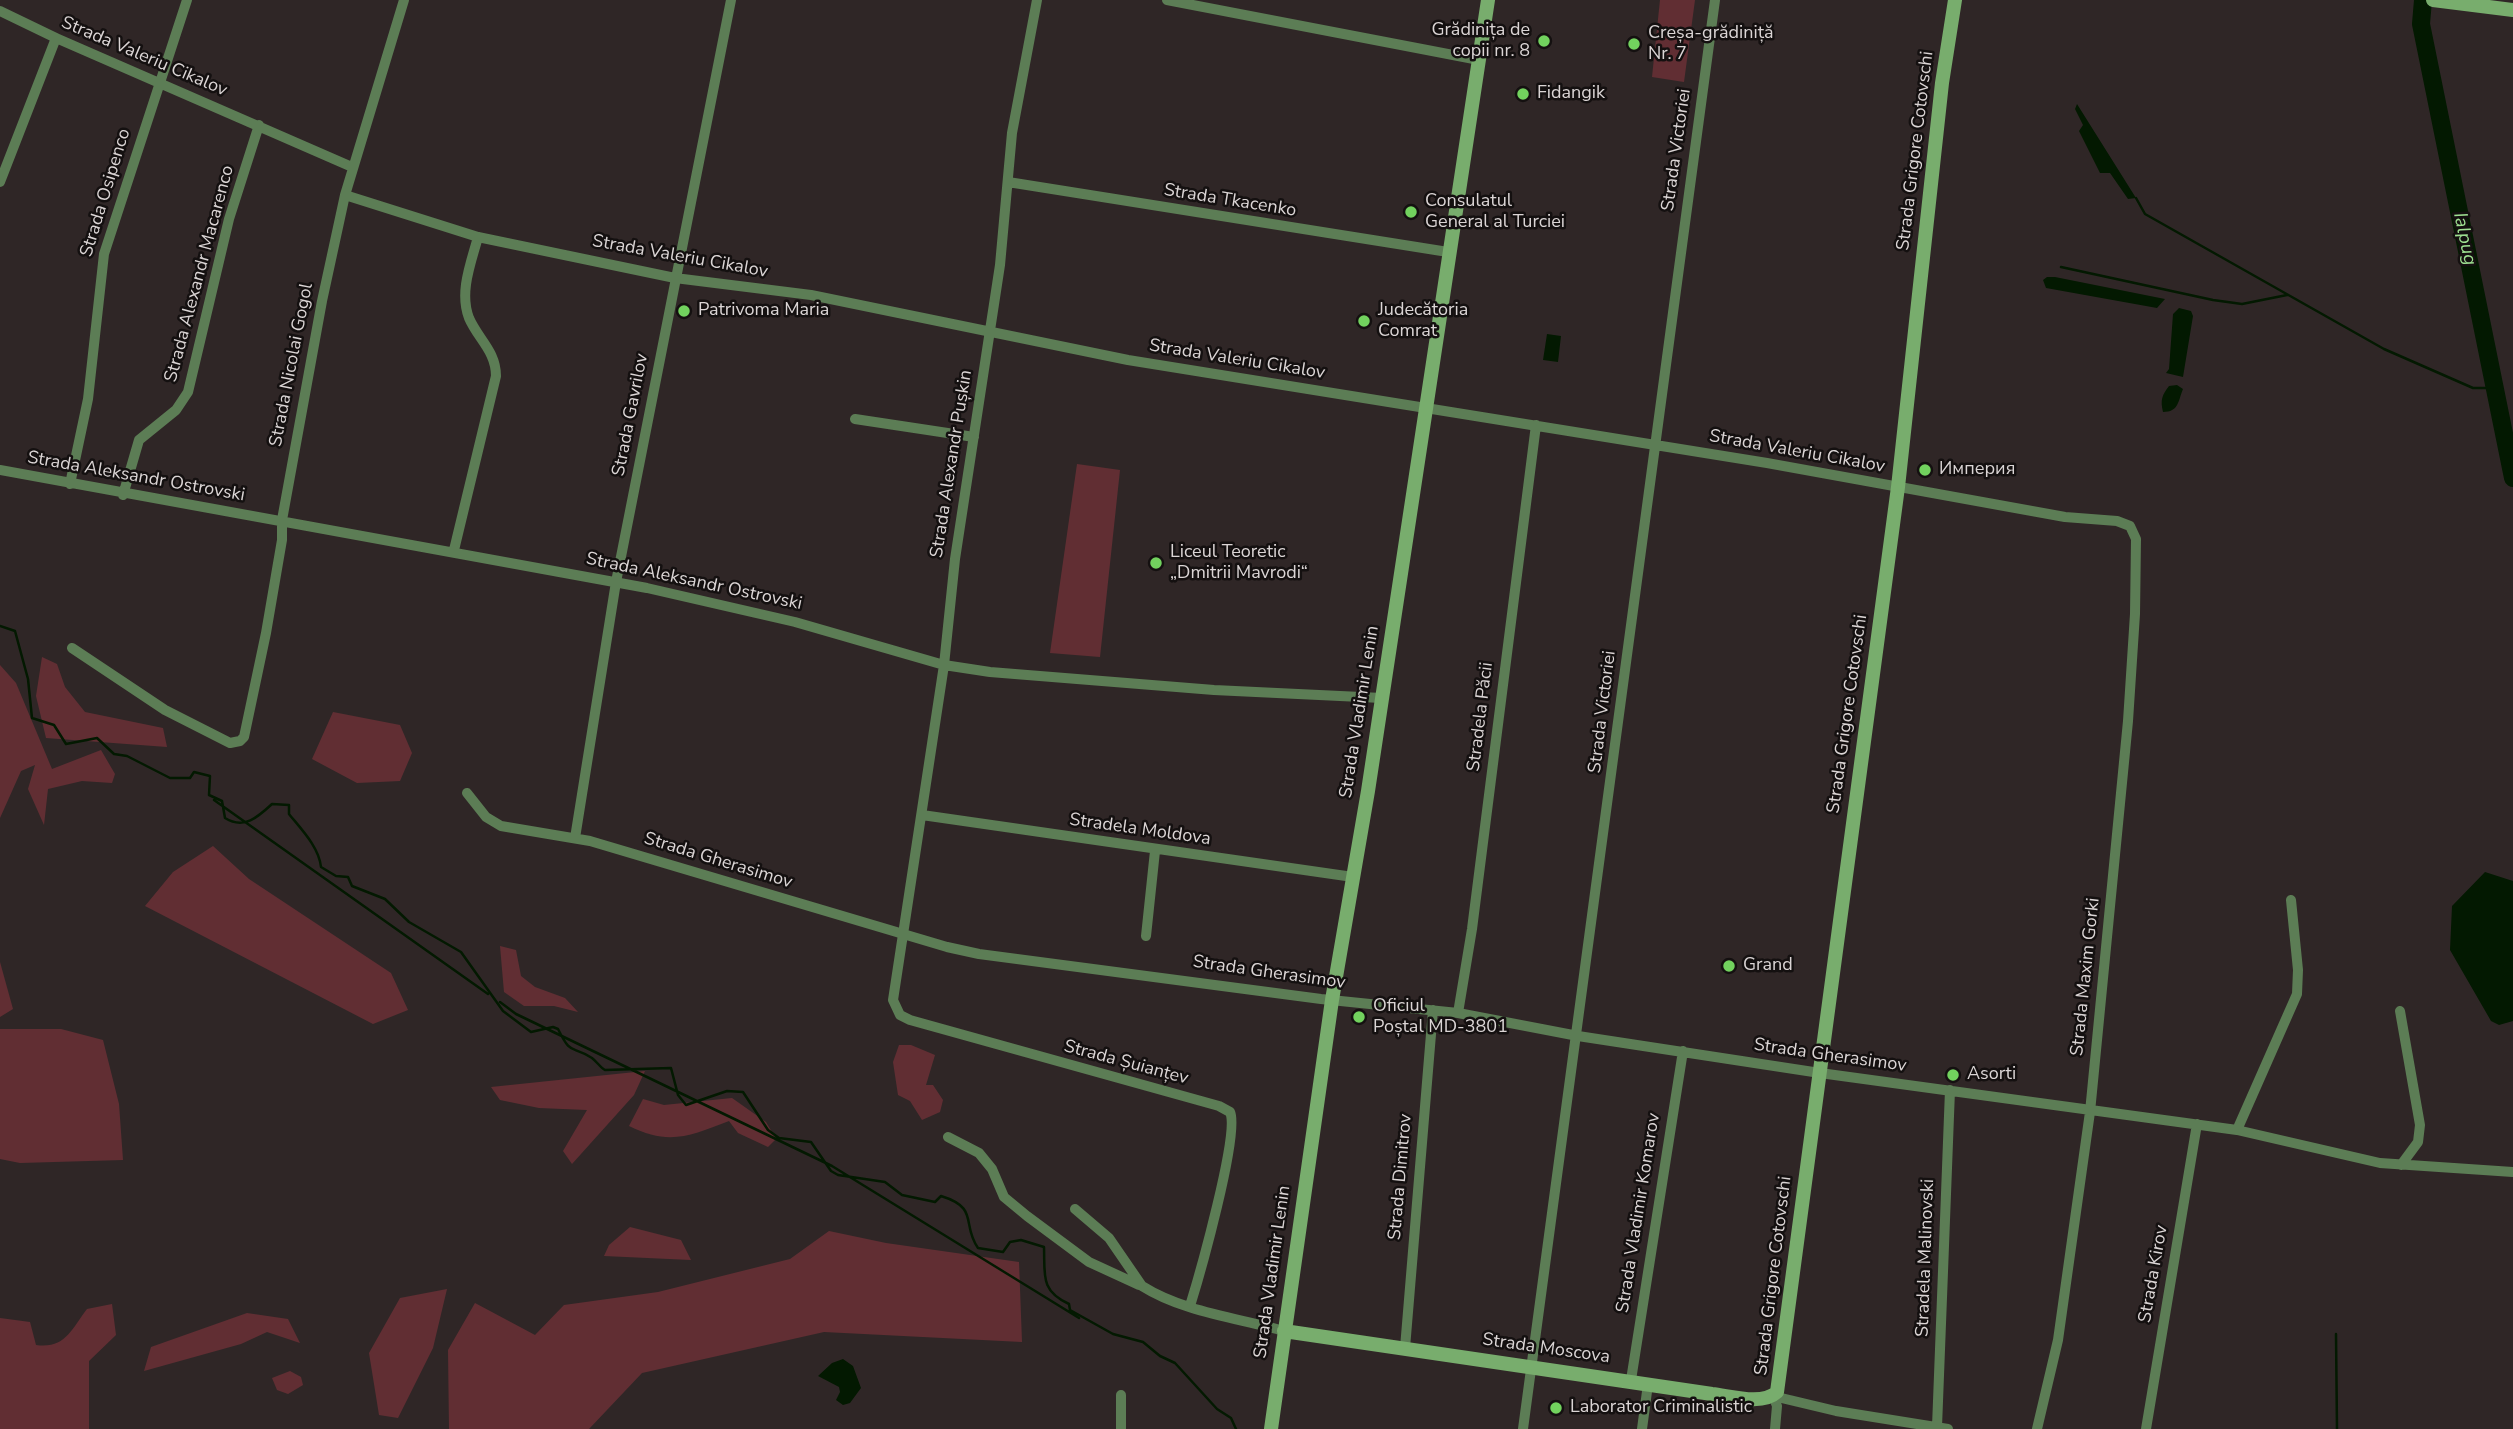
<!DOCTYPE html>
<html>
<head>
<meta charset="utf-8">
<style>
	body { margin:0 }
	canvas { display:block; background:#2f2626 }
</style>
</head>
<body>
<canvas width="2513" height="1429"></canvas>
<script>
const c = document.querySelector('canvas').getContext('2d');
c.lineJoin = 'round';
function paint(path, color) { c.fillStyle = color; c.fill(path, 'evenodd'); }
function strokePath(path, color, width, dash) { c.strokeStyle = color; c.lineWidth = width; c.lineCap = dash ? 'butt' : 'round'; c.setLineDash(dash || []); c.stroke(path); }
function drawText(font, color, halo, rows, align = 'center') {
  c.font = font + ' "Nunito Sans",sans-serif'; c.lineWidth = 5; c.setLineDash([]); c.textBaseline = 'middle'; c.strokeStyle = halo; c.fillStyle = color; for (const [text, x, y, turn = 0] of rows) {
    c.save(); c.translate(x, y); c.rotate((+turn || 0) * Math.PI / 180); c.textAlign = isNaN(turn) ? turn : align; if (halo) c.strokeText(text, 0, 0); c.fillText(text, 0, 0); c.restore();
  }
}
paint(new Path2D(`
	M 1660,0 L 1695,0 L 1684,82 L 1652,77 Z
	M 1077,464 L 1120,470 L 1100,657 L 1050,653 Z
	M 42,657 L 57,664 L 65,687 L 85,712 L 163,728 L 167,747 L 46,738 L 36,696 Z
	M 0,665 L 16,683 L 52,769 L 101,750 L 115,774 L 112,783 L 82,781 L 48,789 L 44,825 L 28,789 L 35,765 L 21,771 L 0,818 Z
	M 333,712 L 400,725 L 412,753 L 400,781 L 357,783 L 312,759 Z
	M 213,846 L 249,879 L 391,973 L 408,1010 L 373,1024 L 145,906 L 173,872 Z
	M 500,946 L 516,950 L 521,976 L 535,987 L 565,998 L 578,1012 L 554,1006 L 524,1006 L 504,992 Z
	M 0,962 L 13,1009 L 0,1017 Z
	M 0,1029 L 61,1029 L 103,1040 L 119,1104 L 123,1160 L 20,1163 L 0,1159 Z
	M 899,1045 L 911,1045 L 935,1055 L 926,1085 L 933,1085 L 943,1100 L 940,1112 L 922,1120 L 910,1101 L 898,1095 L 893,1062 Z
	M 645,1071 L 634,1095 L 572,1164 L 563,1151 L 587,1110 L 539,1108 L 500,1100 L 491,1087 Z
	M 732,1098 L 766,1122 L 776,1139 L 768,1147 L 738,1133 L 729,1121 C 690,1136 669,1146 629,1126 L 643,1099 L 664,1105 Z
	M 630,1227 L 681,1240 L 691,1260 L 604,1256 L 609,1245 Z
	M 829,1231 L 886,1243 L 1019,1262 L 1022,1342 L 824,1332 L 642,1373 L 589,1429 L 449,1429 L 448,1350 L 475,1303 L 535,1335 L 564,1305 L 658,1292 L 790,1259 Z
	M 447,1289 L 433,1348 L 398,1418 L 379,1415 L 369,1353 L 400,1298 Z
	M 112,1304 L 116,1335 L 89,1361 L 89,1429 L 0,1429 L 0,1318 L 30,1322 L 36,1345 C 65,1349 71,1330 87,1309 Z
	M 247,1313 L 288,1319 L 300,1343 L 267,1332 L 241,1344 L 144,1371 L 151,1347 Z
	M 290,1371 L 301,1377 L 303,1385 L 288,1394 L 277,1390 L 272,1378 Z`), '#612e33');
paint(new Path2D(`
	M 2077,104 L 2136,198 L 2128,199 L 2110,173 L 2100,173 L 2079,131 L 2083,125 L 2075,109 Z
	M 2047,277 L 2055,277 L 2165,299 L 2157,308 L 2046,288 L 2043,280 Z
	M 2179,308 L 2191,311 L 2193,316 L 2183,377 L 2166,373 L 2169,369 L 2173,314 Z
	M 1547,334 L 1561,336 L 1558,362 L 1543,360 Z
	M 2177,385 L 2183,389 C 2178,401 2179,412 2163,412 C 2160,400 2162,395 2169,386 Z
	M 2485,872 L 2513,881 L 2513,1021 L 2499,1025 L 2491,1021 L 2450,950 L 2452,906 Z
	M 843,1359 L 853,1366 L 861,1388 L 850,1403 L 843,1405 L 836,1400 L 840,1392 L 839,1387 L 818,1376 L 832,1363 Z`), '#031901');
strokePath(new Path2D(`
	M 2136,198 L 2145,214 L 2384,349 L 2473,388 L 2495,388
	M 2061,267 L 2213,300 L 2242,304 L 2287,295
	M 0,626 L 15,631 L 28,679 L 32,718 L 54,725 L 66,744 L 97,738 L 114,754 L 127,756 L 170,778 L 190,778 L 194,772 L 210,776 L 209,795 L 222,801 L 225,818 C 244,830 258,817 272,804 L 289,805 L 289,814 C 301,829 319,847 321,867 L 336,876 L 348,877 L 352,886 L 385,899 L 409,922 L 461,952 L 503,1011 L 531,1032 L 553,1027 L 558,1029 C 572,1057 570,1044 592,1058 C 597,1062 600,1067 605,1070 L 671,1068 L 678,1095 L 686,1105 L 727,1091 L 743,1092 L 768,1130 L 779,1138 L 811,1142 L 831,1171 L 838,1175 L 885,1182 L 902,1195 L 935,1202 L 941,1196 C 980,1208 961,1224 978,1248 L 1003,1252 L 1010,1242 L 1021,1240 L 1044,1247 C 1045,1275 1040,1291 1069,1304 L 1070,1310 L 1113,1334 L 1143,1342 L 1160,1356 L 1175,1363 L 1217,1409 L 1231,1418 L 1236,1429
	M 214,800 L 488,994
	M 500,1002 L 516,1014 L 832,1166 L 1079,1318
	M 2336,1334 L 2337,1429`), '#031901', 2.5);
strokePath(new Path2D(`
	M 2423,0 L 2421,24 L 2513,478`), '#031901', 18);
strokePath(new Path2D(`
	M 1037,0 L 1012,133 L 1000,265 L 955,559 L 944,665 L 893,1000 L 900,1015 L 910,1020 L 1219,1106 L 1230,1112 C 1240,1133 1199,1277 1190,1306
	M 1167,0 L 1479,60
	M 0,11 L 56,38 L 352,167
	M 0,182 L 56,38
	M 1008,182 L 1448,252
	M 345,195 L 478,237 L 675,278 L 811,295 L 1128,360 L 1767,463 L 2065,517 L 2117,521 L 2130,526 L 2136,539 L 2135,614 L 2128,721 L 2090,1112 L 2058,1340 L 2037,1429
	M 855,419 L 974,437
	M 0,470 L 647,588 L 795,622 L 944,665 L 990,672 L 1214,690 L 1382,698
	M 70,484 L 88,399 L 104,254 L 187,0
	M 123,495 L 139,440 L 176,410 L 188,392 L 229,219 L 259,125
	M 454,550 L 496,376 C 496,351 478,339 469,318 C 459,292 471,263 478,237
	M 72,648 L 165,710 L 230,743 L 240,741 L 244,737 L 266,633 L 282,540 L 282,520 L 322,301 L 345,195 L 404,0
	M 467,793 L 486,817 L 501,826 L 590,841 L 947,947 L 979,954 L 1321,999 L 1458,1013 L 1578,1036 L 1820,1073 L 2237,1130 L 2380,1163 L 2513,1172
	M 922,815 L 1353,877
	M 575,838 L 616,582 L 731,0
	M 1146,936 L 1155,851
	M 2400,1011 L 2420,1125 L 2418,1142 L 2401,1165
	M 1458,1013 L 1472,929 L 1536,425
	M 2237,1130 L 2297,994 L 2298,970 L 2291,900
	M 948,1137 L 979,1153 L 992,1169 L 1004,1197 L 1027,1216 L 1089,1262 L 1139,1285
	M 1075,1209 L 1109,1238 L 1142,1286 C 1183,1312 1238,1318 1284,1331
	M 1405,1348 L 1433,1010
	M 1631,1380 L 1683,1051
	M 1773,1396 L 1836,1411 L 1948,1429
	M 1773,1396 L 1777,1406 L 1775,1429
	M 1937,1427 L 1950,1090
	M 1121,1429 L 1121,1395
	M 1523,1429 L 1715,0
	M 1642,1429 L 1648,1384
	M 2146,1429 L 2197,1124`), '#5c7d55', 10);
strokePath(new Path2D(`
	M 2433,0 L 2513,10
	M 1284,1331 L 1712,1394 C 1731,1396 1762,1406 1777,1392 L 1898,487 L 1942,83 L 1955,0
	M 1271,1429 L 1332,1000 L 1368,791 L 1488,0`), '#78ad6d', 14);
for (const [x, y, r, color] of [
	[1544,41,7,"#72d25e"],
	[1634,44,7,"#72d25e"],
	[1523,94,7,"#72d25e"],
	[1411,212,7,"#72d25e"],
	[684,311,7,"#72d25e"],
	[1364,321,7,"#72d25e"],
	[1925,470,7,"#72d25e"],
	[1156,563,7,"#72d25e"],
	[1729,966,7,"#72d25e"],
	[1359,1017,7,"#72d25e"],
	[1953,1075,7,"#72d25e"],
	[1556,1408,7,"#72d25e"]
]) { const dot = new Path2D(); dot.arc(x, y, r, 0, 2 * Math.PI); c.fillStyle = color; c.fill(dot); strokePath(dot, '#141010', 2.5); }
drawText('18px', '#dbd5d5', '#141010', [
	["Grădinița de",1530,31,"right"],
	["copii nr. 8",1530,52,"right"],
	["Creșa-grădiniță",1648,34],
	["Nr. 7",1648,55],
	["Fidangik",1537,94],
	["Consulatul",1425,202],
	["General al Turciei",1425,223],
	["Patrivoma Maria",698,311],
	["Judecătoria",1378,311],
	["Comrat",1378,332],
	["Империя",1939,470],
	["Liceul Teoretic",1170,553],
	["„Dmitrii Mavrodi“",1170,574],
	["Grand",1743,966],
	["Oficiul",1373,1007],
	["Poștal MD-3801",1373,1028],
	["Asorti",1967,1075],
	["Laborator Criminalistic",1570,1408]
], 'left');
drawText('18px', '#dbd5d5', '#141010', [
	["Strada Valeriu Cikalov",144,57,23],
	["Strada Victoriei",1677,150,-82],
	["Strada Grigore Cotovschi",1916,151,-83],
	["Strada Osipenco",106,193,-73],
	["Strada Tkacenko",1230,201,9],
	["Strada Valeriu Cikalov",680,257,10],
	["Strada Alexandr Macarenco",200,274,-75],
	["Strada Valeriu Cikalov",1237,360,9],
	["Strada Nicolai Gogol",292,365,-79],
	["Strada Gavrilov",631,415,-79],
	["Strada Valeriu Cikalov",1797,452,10],
	["Strada Alexandr Pușkin",952,464,-81],
	["Strada Aleksandr Ostrovski",136,477,10],
	["Strada Aleksandr Ostrovski",694,582,12],
	["Strada Vladimir Lenin",1360,712,-81],
	["Strada Victoriei",1603,712,-83],
	["Strada Grigore Cotovschi",1848,714,-82],
	["Stradela Păcii",1481,717,-83],
	["Stradela Moldova",1140,830,8],
	["Strada Gherasimov",718,861,17],
	["Strada Gherasimov",1269,973,8],
	["Strada Maxim Gorki",2086,977,-84],
	["Strada Gherasimov",1830,1056,8],
	["Strada Șuianțev",1126,1063,15],
	["Strada Dimitrov",1401,1177,-85],
	["Strada Vladimir Komarov",1639,1213,-81],
	["Stradela Malinovski",1926,1258,-88],
	["Strada Vladimir Lenin",1273,1272,-82],
	["Strada Kirov",2154,1274,-80],
	["Strada Grigore Cotovschi",1774,1276,-83],
	["Strada Moscova",1546,1349,8]
]);
drawText('italic 19px', '#9ee091', '#141010', [
	["Ialpug",2464,239,78]
]);
</script>
</body>
</html>
